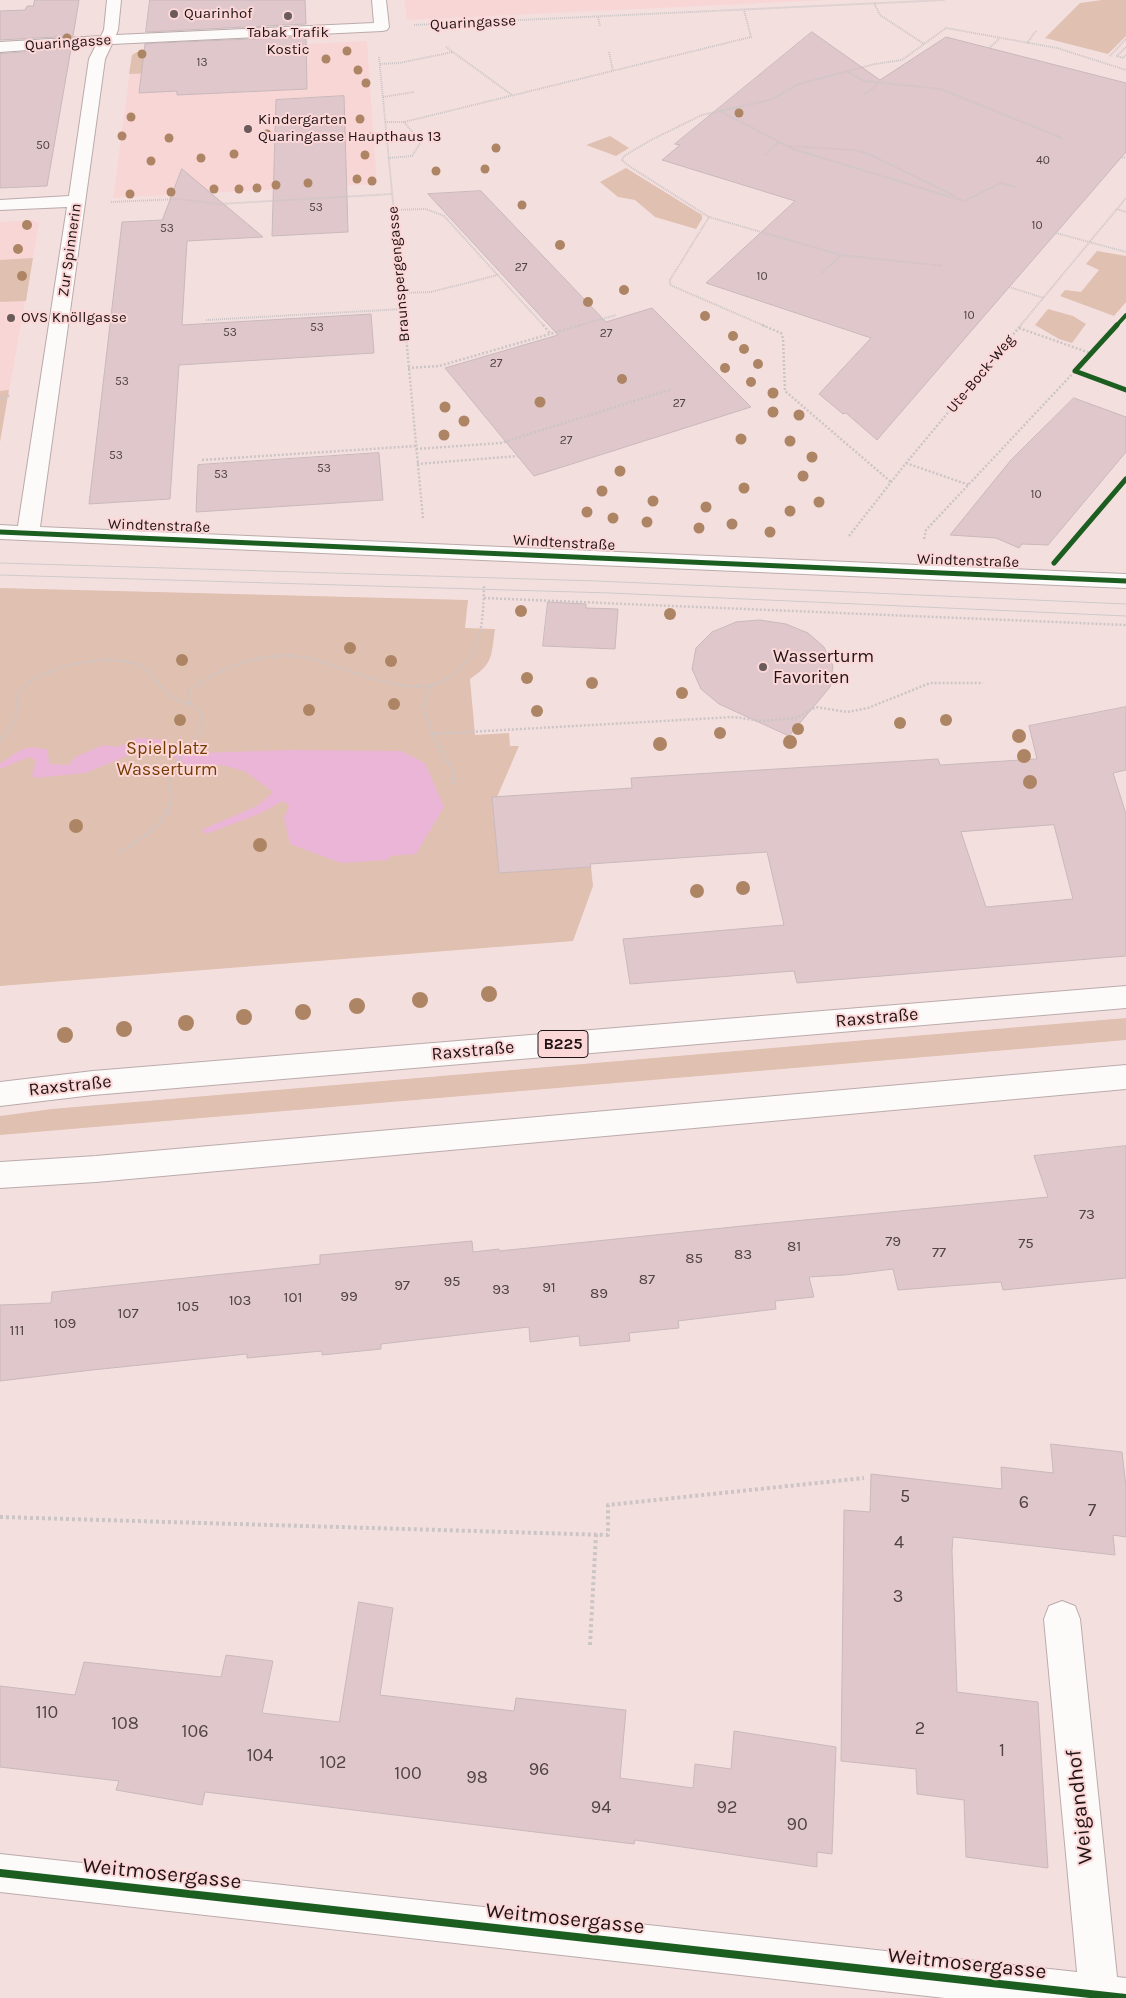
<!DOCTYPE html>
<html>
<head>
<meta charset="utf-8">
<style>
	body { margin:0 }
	canvas { display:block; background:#f4dfdf }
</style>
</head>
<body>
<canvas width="1126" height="1998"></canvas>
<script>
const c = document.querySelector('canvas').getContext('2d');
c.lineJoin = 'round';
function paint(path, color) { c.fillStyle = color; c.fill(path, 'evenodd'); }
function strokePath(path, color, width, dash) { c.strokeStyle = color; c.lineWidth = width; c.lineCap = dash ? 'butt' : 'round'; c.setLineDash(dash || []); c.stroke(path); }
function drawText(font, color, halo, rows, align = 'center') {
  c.font = font + ' Karla,sans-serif'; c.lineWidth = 4; c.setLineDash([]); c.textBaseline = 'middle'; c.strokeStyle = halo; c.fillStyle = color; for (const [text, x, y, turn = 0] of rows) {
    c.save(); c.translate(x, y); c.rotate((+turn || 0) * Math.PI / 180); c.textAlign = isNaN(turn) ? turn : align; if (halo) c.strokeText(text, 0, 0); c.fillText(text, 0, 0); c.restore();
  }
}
paint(new Path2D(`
	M 404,0 L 828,0 L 407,20 Z
	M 367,41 L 377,184 L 113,198 L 132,55 L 137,52 Z
	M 32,220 L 39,223 L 0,442 L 0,222 Z`), '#f8d6d6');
paint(new Path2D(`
	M 1102,0 L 1126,0 L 1126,36 L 1108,54 L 1045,38 L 1080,3 Z
	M 155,51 L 153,73 L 129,74 L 132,55 L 137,52 Z
	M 610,136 L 629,148 L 616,156 L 586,145 Z
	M 626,168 L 702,215 L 702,219 L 696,229 L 655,217 L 635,200 L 618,197 L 600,182 Z
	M 1097,251 L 1126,256 L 1126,302 L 1114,316 L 1060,296 L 1065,290 L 1081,292 L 1099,270 L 1086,264 Z
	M 33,258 L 26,301 L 0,302 L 0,260 Z
	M 1048,309 L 1073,316 L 1086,324 L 1072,343 L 1059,339 L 1035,325 Z
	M 9,390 L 8,395 L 0,442 L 0,391 Z
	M 0,588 L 468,600 L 465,628 L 495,629 C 491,656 494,663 470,679 L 475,735 L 509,733 L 510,746 L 519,746 L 497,797 L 492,797 L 499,873 L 591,867 L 593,886 L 573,941 L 0,986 Z
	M 1126,1018 L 1126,1040 L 0,1135 L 0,1116 L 52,1109 Z`), '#e0c0b0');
paint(new Path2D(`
	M 137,738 L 157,739 L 198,753 L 289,750 L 401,751 L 425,763 L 444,807 L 416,854 L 390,856 L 388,860 L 341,863 L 290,844 L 284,818 L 289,806 L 283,801 L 259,814 L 206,834 L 201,830 L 257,806 L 273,792 L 244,771 L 222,765 L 191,767 L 171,756 L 151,751 L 134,753 L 86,773 L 34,778 L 32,775 L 36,760 L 29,757 L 0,769 L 0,764 C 18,751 25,743 48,750 L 49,764 L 69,765 L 75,757 L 103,745 L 118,747 Z`), '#eab5d6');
const building = new Path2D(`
	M 35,0 L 79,0 L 73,36 L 0,40 L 0,11 L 25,10 L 27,6 L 33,6 Z
	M 150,0 L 305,0 L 306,24 L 146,32 Z
	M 812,32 L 880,80 L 946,37 L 1126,83 L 1126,152 L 877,440 L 846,413 L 843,414 L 819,394 L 871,338 L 706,283 L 795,201 L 662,160 L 680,145 L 675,144 Z
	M 306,37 L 307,89 L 177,95 L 177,91 L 139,93 L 145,44 Z
	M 71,49 L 47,186 L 0,188 L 0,54 Z
	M 344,96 L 348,232 L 272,236 L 276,100 Z
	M 182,169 L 263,237 L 187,241 L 182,325 L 371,314 L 374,353 L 179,365 L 170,499 L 89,504 L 122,222 L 162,220 Z
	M 481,191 L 606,322 L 652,308 L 751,407 L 534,476 L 445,368 L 558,335 L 428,194 Z
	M 1074,398 L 1126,417 L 1126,452 L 1048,545 L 1022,544 L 1019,548 L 996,538 L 950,535 L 1011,460 Z
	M 379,453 L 383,500 L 196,512 L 198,465 Z
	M 548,602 L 586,604 L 586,608 L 618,609 L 615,649 L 543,646 Z
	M 760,620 L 786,624 L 808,633 L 824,647 L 833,666 L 830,687 L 789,736 L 719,704 L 701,689 L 692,669 L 696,648 L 712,632 L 736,622 Z
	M 1126,707 L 1126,770 L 1113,773 L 1126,814 L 1126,956 L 797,983 L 794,971 L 630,984 L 623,939 L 784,925 L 767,852 L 590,864 L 591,867 L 499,873 L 492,797 L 632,788 L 631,778 L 938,759 L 940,765 L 1037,759 L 1029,726 ZM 1054,825 L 1073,899 L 986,907 L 961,832 Z
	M 1126,1146 L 1126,1278 L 1003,1290 L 1001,1282 L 898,1290 L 893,1269 L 844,1275 L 809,1277 L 814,1297 L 775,1301 L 776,1309 L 678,1321 L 679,1328 L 629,1333 L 630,1341 L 580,1346 L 579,1336 L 530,1342 L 529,1327 L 381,1344 L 381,1349 L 322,1355 L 322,1351 L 247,1358 L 247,1354 L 92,1370 L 0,1381 L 0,1305 L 51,1303 L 52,1292 L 320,1264 L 320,1255 L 472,1241 L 473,1252 L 499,1249 L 499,1251 L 762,1224 L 1048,1197 L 1034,1156 Z
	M 1051,1444 L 1122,1452 L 1126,1487 L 1126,1537 L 1113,1535 L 1115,1555 L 953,1537 L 952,1551 L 957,1692 L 1038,1702 L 1048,1868 L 966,1857 L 964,1800 L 917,1794 L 916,1769 L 841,1761 L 844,1510 L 870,1512 L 871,1474 L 1002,1489 L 1001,1467 L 1053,1473 Z
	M 359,1602 L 393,1608 L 380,1695 L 514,1711 L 516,1698 L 626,1710 L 620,1778 L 693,1788 L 695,1764 L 731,1769 L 734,1731 L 836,1747 L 832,1854 L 817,1852 L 817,1867 L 635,1840 L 634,1844 L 205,1792 L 202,1805 L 116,1790 L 119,1781 L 0,1767 L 0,1686 L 75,1695 L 84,1662 L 221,1677 L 226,1655 L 273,1661 L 262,1713 L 339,1722 Z`);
paint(building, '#dfc7cb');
strokePath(building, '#c9b9bb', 1);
const minor = new Path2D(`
	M 107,0 L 121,0 L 118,30 L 116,35 L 374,23 L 372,0 L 386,0 L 389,27 L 387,30 L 382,31 L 112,44 L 105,59 L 40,527 L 1126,574 L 1126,588 L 0,539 L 0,525 L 18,526 L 67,207 L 0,210 L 0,200 L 69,196 L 89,59 L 96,45 L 0,52 L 0,42 L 101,36 L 104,30 Z
	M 1062,1601 L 1075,1606 L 1080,1619 L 1117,1977 L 1126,1978 L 1126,1998 L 945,1998 L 0,1892 L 0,1854 L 1077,1972 L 1044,1619 L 1049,1606 Z`);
const primary = new Path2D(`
	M 1126,986 L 1126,1008 L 93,1095 L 0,1106 L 0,1082 L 93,1071 Z
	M 1126,1065 L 1126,1089 L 96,1182 L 0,1188 L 0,1162 L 96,1156 Z`);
strokePath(minor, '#bbabab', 2);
strokePath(primary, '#bbabab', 2);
strokePath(new Path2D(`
	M 874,3 L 880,15 L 924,44
	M 598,17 L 600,26
	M 414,25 L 945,0
	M 1027,43 L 1036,31
	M 446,47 L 512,95
	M 1126,47 L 1117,56 L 1123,58 L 1126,55
	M 989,48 L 999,39
	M 609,52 L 613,71
	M 1110,56 L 1126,39
	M 379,57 L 405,326
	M 380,64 L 399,63 L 453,52
	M 848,72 L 864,81 L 941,89 L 1062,138
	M 865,94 L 876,86 L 876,82
	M 383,97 L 414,92
	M 720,111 L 793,149 L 964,201 L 1001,183 L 1016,187
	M 385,122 L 404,122 L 751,37 L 744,10
	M 789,146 L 856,150 L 873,156 L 955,196
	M 765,155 L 779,142
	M 1122,157 L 1126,158
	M 388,158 L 412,156 L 421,142 L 404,122
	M 111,202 L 178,199 L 219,204 L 392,194
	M 1117,209 L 1126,212
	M 393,210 L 426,209 L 444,216 L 544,326
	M 709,217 L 841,255 L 943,266
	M 1056,233 L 1126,252
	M 822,273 L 841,255
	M 1009,287 L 1044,298
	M 401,293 L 431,292 L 498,275
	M 206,320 L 403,309
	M 577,326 L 616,315
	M 765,326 L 670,285 L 670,280 L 709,217 L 629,166 L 622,160 L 624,156 L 651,140 L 702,115 L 770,100 L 799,84 L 875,64 L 902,60 L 946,28 L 1057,48 L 1126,70
	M 1020,326 L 1126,198`), '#ccc5c5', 2, [1, 1]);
strokePath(new Path2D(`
	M 405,325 L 423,519
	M 543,325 L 551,334
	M 762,325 L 781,333 L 783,338 L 785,391 L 891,482
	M 1019,328 L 1090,353
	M 408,368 L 439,366 L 581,325
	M 0,399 L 11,395
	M 416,449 L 501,443 L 672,389
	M 202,460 L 416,446
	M 906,463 L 969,485
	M 417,464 L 518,456
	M 849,536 L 906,463 L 1021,325
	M 924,539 L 926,530 L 1075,371
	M 484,598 L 1126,625
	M 431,686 L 423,705 L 432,734 L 440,748
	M 432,734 L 734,717 L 761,721 L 796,718 L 816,707 L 847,712 L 868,708 L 930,683 L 983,683
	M 0,741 C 5,733 14,725 16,715 C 18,707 16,699 20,692 C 38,666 111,652 139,665 C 151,671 157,684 166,692 C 172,698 179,700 186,704 L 190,703 L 187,692 C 217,669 254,654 293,656 C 341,659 409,708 453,675 C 483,652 483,620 484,586
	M 189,748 C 199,737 202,727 202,713 L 190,703`), '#ccc5c5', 2.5, [2, 2]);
strokePath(new Path2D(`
	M 439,746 L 454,772 L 453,786
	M 119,853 C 137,841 162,828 169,806 C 172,797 170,788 170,779 C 171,765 182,756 190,746`), '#ccc5c5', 3, [2.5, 2.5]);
strokePath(new Path2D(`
	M 0,1517 L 608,1535 L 608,1505 L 864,1478
	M 590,1645 L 596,1534`), '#ccc5c5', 4, [3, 3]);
paint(minor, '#fdfafa');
paint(primary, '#fdfafa');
strokePath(new Path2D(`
	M 0,563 L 597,581 L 1126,604
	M 0,575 L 610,593 L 1126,616`), '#cfcaca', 1);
strokePath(new Path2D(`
	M 1116,326 L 1126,315`), '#1b5e20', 4);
strokePath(new Path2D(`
	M 1117,325 L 1075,371 L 1126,390
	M 0,532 L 1126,581
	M 1054,563 L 1126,479`), '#1b5e20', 5);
strokePath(new Path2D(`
	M 0,1873 L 1126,1998`), '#1b5e20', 8);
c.fillStyle = '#ae8564';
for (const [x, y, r] of [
	[67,38,4.5],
	[347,51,4.5],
	[142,54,4.5],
	[326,59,4.5],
	[358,70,4.5],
	[366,83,4.5],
	[739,113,4.5],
	[131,117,4.5],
	[360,119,4.5],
	[267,134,4.5],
	[122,136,4.5],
	[371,137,4.5],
	[169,138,4.5],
	[496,148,4.5],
	[234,154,4.5],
	[365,155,4.5],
	[201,158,4.5],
	[151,161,4.5],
	[485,169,4.5],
	[436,171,4.5],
	[357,179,4.5],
	[372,181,4.5],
	[308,183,4.5],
	[276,185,4.5],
	[257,188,4.5],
	[214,189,4.5],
	[239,189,4.5],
	[171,192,4.5],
	[130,194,4.5],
	[522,205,4.5],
	[27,225,5],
	[560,245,5],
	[18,249,5],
	[22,276,5],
	[624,290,5],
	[588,302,5],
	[705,316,5],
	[733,336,5],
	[744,349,5],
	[758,364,5],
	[725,368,5],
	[622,379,5],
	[751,382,5],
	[773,393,5.5],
	[540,402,5.5],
	[445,407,5.5],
	[773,412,5.5],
	[799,415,5.5],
	[464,421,5.5],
	[444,435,5.5],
	[741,439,5.5],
	[790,441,5.5],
	[812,457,5.5],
	[620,471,5.5],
	[803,476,5.5],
	[744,488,5.5],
	[602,491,5.5],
	[653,501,5.5],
	[819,502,5.5],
	[706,507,5.5],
	[790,511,5.5],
	[587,512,5.5],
	[613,518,5.5],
	[647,522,5.5],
	[732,524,5.5],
	[699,528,5.5],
	[770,532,5.5],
	[521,611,6],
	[670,614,6],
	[350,648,6],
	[182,660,6],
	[391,661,6],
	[527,678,6],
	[592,683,6],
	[682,693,6],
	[394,704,6],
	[309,710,6],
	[537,711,6],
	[180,720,6],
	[946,720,6],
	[900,723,6],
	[798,729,6],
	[720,733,6],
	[1019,736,7],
	[790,742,7],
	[660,744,7],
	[1024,756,7],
	[1030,782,7],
	[76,826,7],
	[260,845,7],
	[743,888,7],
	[697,891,7],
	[489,994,8],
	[420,1000,8],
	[357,1006,8],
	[303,1012,8],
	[244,1017,8],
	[186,1023,8],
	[124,1029,8],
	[65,1035,8]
]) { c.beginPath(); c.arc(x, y, r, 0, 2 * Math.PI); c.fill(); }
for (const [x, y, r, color] of [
	[174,14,5,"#6a5a5a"],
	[288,16,5,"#6a5a5a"],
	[248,129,5,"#6a5a5a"],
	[11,318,5,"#6a5a5a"],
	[763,667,5,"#6a5a5a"]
]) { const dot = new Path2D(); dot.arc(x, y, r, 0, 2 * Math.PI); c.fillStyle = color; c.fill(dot); strokePath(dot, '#fcd7d7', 2); }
drawText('12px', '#514243', null, [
	["13",202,63],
	["50",43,146],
	["40",1043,161],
	["53",316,208],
	["10",1037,226],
	["53",167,229],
	["27",521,268],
	["10",762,277],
	["10",969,316],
	["53",317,328],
	["53",230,333],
	["27",606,334],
	["27",496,364],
	["53",122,382],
	["27",679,404],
	["27",566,441],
	["53",116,456],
	["53",324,469],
	["53",221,475],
	["10",1036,495]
]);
drawText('15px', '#1f1313', '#fcd7d7', [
	["Quarinhof",184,14],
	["Tabak Trafik",288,33,"center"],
	["Kostic",288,50,"center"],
	["Kindergarten",258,120],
	["Quaringasse Haupthaus 13",258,137],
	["OVS Knöllgasse",21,318]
], 'left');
drawText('15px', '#1f1313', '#fcd7d7', [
	["Quaringasse",473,23,-3],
	["Quaringasse",68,43,-4],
	["Zur Spinnerin",70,250,-82],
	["Braunspergengasse",399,274,-95],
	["Ute-Bock-Weg",981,374,-50],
	["Windtenstraße",159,526,2],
	["Windtenstraße",564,543,3],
	["Windtenstraße",968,561,2]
]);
drawText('15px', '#514243', null, [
	["73",1087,1215],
	["79",893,1242],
	["75",1026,1244],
	["81",794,1247],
	["77",939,1253],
	["83",743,1255],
	["85",694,1259],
	["87",647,1280],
	["95",452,1282],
	["97",402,1286],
	["91",549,1288],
	["93",501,1290],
	["89",599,1294],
	["99",349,1297],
	["101",293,1298],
	["103",240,1301],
	["105",188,1307],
	["107",128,1314],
	["109",65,1324],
	["111",17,1331]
]);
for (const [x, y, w] of [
	[563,1044,50]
]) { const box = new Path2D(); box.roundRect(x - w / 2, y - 13.5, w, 27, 4); c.fillStyle = '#fcd7d7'; c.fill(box); strokePath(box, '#1f1313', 1); }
drawText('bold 16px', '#1f1313', null, [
	["B225",563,1044]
]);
drawText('18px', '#1f1313', '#fcd7d7', [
	["Wasserturm",773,657],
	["Favoriten",773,678]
], 'left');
drawText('18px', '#753b00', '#fcd7d7', [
	["Spielplatz",167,749],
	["Wasserturm",167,770]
]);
drawText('18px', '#1f1313', '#fcd7d7', [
	["Raxstraße",877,1018,-5],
	["Raxstraße",473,1051,-5],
	["Raxstraße",70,1086,-6]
]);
drawText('18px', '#514243', null, [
	["5",905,1497],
	["6",1024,1503],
	["7",1092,1511],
	["4",899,1543],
	["3",898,1597],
	["110",47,1713],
	["108",125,1724],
	["2",920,1729],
	["106",195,1732],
	["1",1002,1751],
	["104",260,1756],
	["102",333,1763],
	["96",539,1770],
	["100",408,1774],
	["98",477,1778],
	["94",601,1808],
	["92",727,1808],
	["90",797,1825]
]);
drawText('21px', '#1f1313', '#fcd7d7', [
	["Weigandhof",1080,1807,-96],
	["Weitmosergasse",162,1874,6],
	["Weitmosergasse",565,1919,6],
	["Weitmosergasse",967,1964,6]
]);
</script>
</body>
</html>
